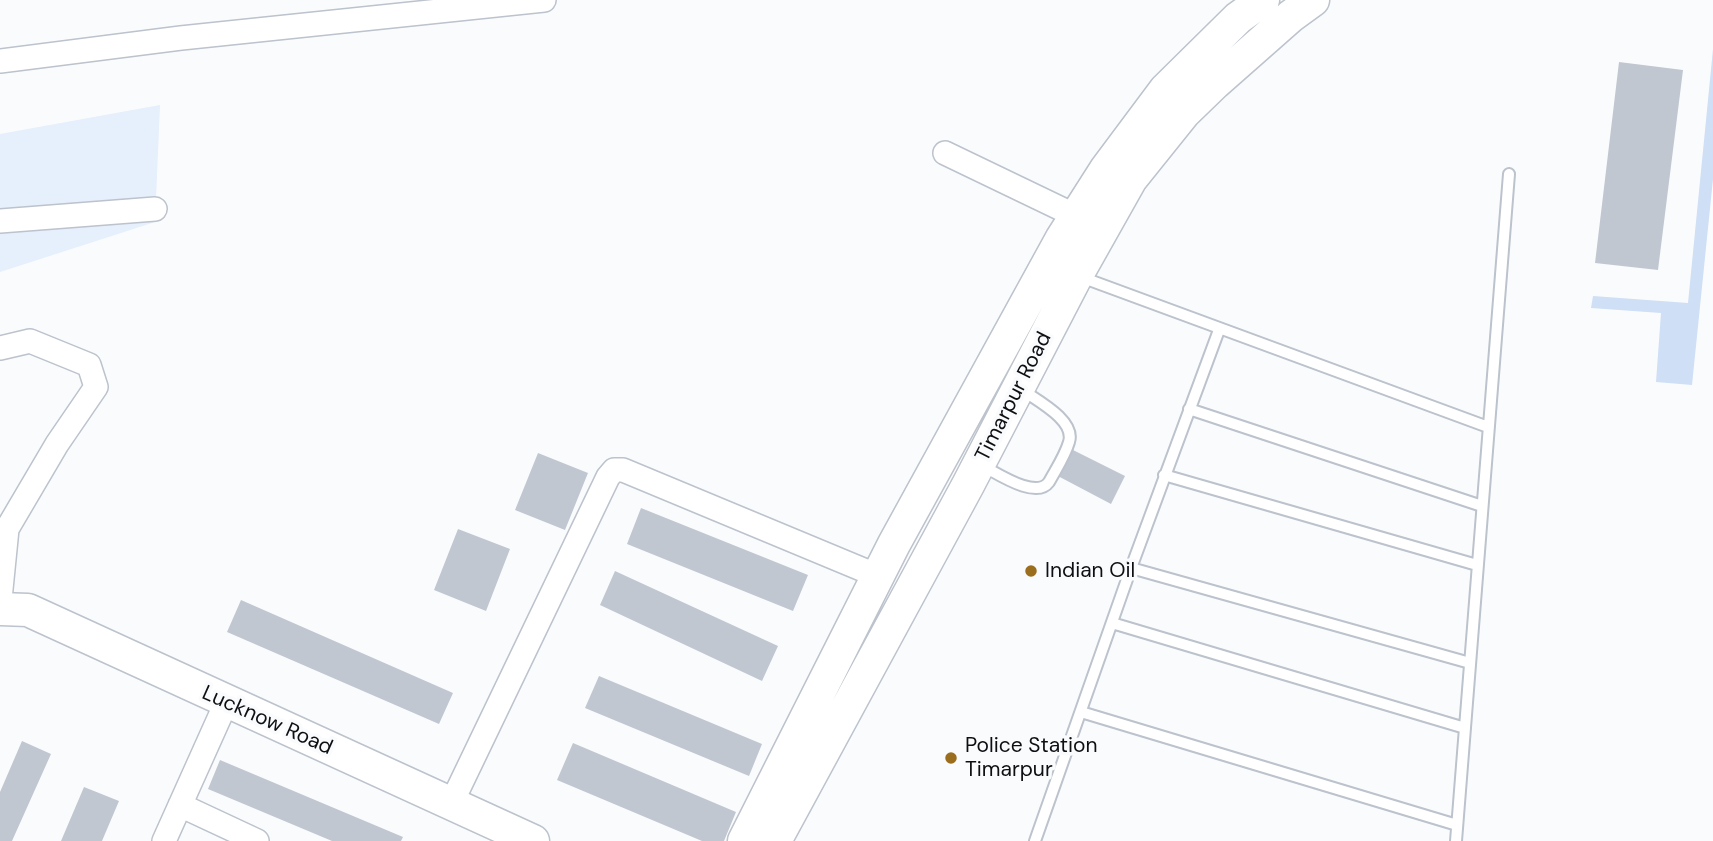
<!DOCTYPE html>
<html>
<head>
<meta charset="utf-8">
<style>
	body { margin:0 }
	canvas { display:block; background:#fafbfd }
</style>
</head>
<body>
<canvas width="1713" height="841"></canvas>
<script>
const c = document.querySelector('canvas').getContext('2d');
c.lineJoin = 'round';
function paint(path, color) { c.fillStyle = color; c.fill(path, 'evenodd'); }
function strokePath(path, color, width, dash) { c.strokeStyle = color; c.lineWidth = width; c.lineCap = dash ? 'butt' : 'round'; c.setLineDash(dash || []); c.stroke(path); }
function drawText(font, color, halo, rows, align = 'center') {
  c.font = font + ' "DM Sans",sans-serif'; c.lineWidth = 7; c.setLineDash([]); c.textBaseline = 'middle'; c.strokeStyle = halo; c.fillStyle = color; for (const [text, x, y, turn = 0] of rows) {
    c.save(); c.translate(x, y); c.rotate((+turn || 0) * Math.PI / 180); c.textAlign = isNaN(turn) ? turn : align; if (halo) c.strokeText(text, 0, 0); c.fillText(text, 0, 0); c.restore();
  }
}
paint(new Path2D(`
	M 160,105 L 155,222 L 0,272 L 0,134 Z`), '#e6effc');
paint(new Path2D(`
	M 1713,49 L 1713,179 L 1692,385 L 1656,382 L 1661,313 L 1591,308 L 1593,296 L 1688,303 Z`), '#cfdff5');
paint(new Path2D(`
	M 1619,62 L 1683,70 L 1658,270 L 1595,263 Z
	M 1071,449 L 1125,476 L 1111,504 L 1056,475 Z
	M 538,453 L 588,473 L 565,530 L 515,510 Z
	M 641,508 L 808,575 L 793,611 L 627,544 Z
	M 458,529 L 510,549 L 486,611 L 434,590 Z
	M 615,571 L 778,646 L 762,681 L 600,605 Z
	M 241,600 L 453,693 L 439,724 L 227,632 Z
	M 599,676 L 762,744 L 749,776 L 585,708 Z
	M 22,741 L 51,754 L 12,841 L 0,841 L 0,792 Z
	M 573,743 L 736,812 L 724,841 L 702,841 L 557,780 Z
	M 220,760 L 403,837 L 401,841 L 332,841 L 208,789 Z
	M 84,787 L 119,801 L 102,841 L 61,841 Z`), '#c1c7d1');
const lane = new Path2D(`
	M 1081,277 C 1216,328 1353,376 1488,427
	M 1189,409 L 1482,506
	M 981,465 C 997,473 1036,500 1049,482 C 1056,469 1065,456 1069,442 C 1076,420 1036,400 1021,389
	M 1164,475 L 1477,565
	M 1131,568 L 1470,663
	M 1112,623 L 1465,728
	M 1081,712 L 1457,825
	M 1035,841 L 1131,568 L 1219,330
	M 1456,841 L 1509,174`);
const street = new Path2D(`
	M 0,61 L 181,38 L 544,0
	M 945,153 L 1076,216
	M 0,221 L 155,209
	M 0,348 L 30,341 L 89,365 L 96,387 L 57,444 L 7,529 L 0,599
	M 451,804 L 608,477 L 614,470 L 623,470 L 878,576
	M 180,805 L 257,841
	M 164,841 L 226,703`);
const secondary = new Path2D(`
	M 0,609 L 28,610 L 533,841
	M 744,841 L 894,544 L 1062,238 L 1106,169 L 1165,90 L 1238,18 L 1263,0
	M 775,841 L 968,485 L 1077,275 L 1131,179 L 1184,113 L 1215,83 L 1291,16 L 1313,0`);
strokePath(lane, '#bcc3cc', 14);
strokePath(street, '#bcc3cc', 26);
strokePath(secondary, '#bcc3cc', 35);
strokePath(lane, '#fff', 10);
strokePath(street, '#fff', 23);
strokePath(secondary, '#fff', 32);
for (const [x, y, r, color] of [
	[1031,571,7,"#9b6e1e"],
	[951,758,7,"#9b6e1e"]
]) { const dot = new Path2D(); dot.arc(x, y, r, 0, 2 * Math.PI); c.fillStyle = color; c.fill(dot); strokePath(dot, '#fafbfd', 2.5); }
drawText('21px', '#0d0f12', '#fafbfd', [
	["Timarpur Road",1014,397,-63],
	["Lucknow Road",267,721,24]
]);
drawText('21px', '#0d0f12', '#fafbfd', [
	["Indian Oil",1045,571],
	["Police Station",965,746],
	["Timarpur",965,770]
], 'left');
</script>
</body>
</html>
